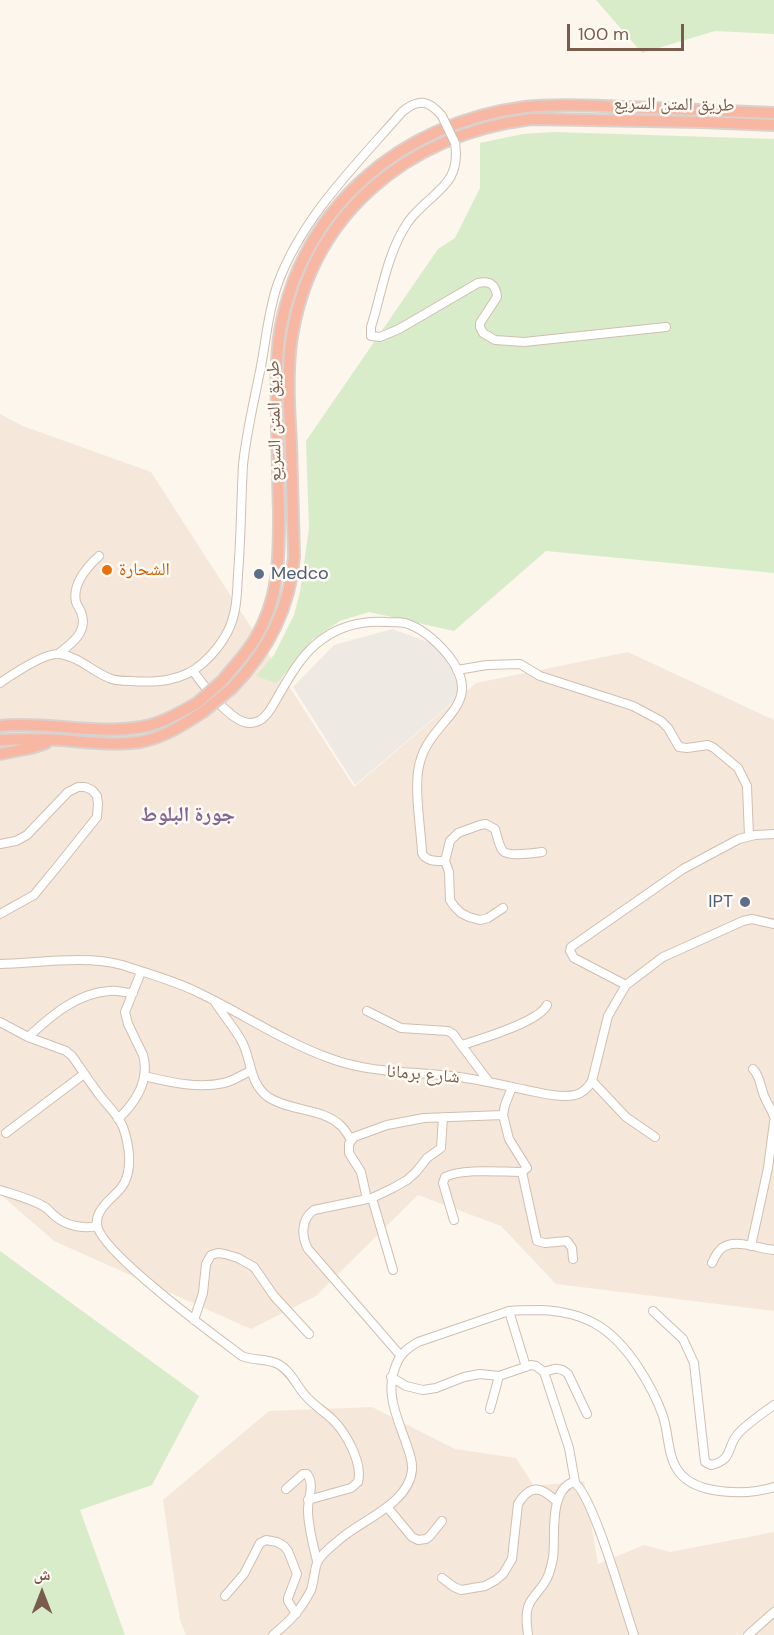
<!DOCTYPE html>
<html>
<head>
<meta charset="utf-8">
<style>
	body { margin:0 }
	#map { position:relative; width:774px; height:1635px; overflow:hidden; background:#fdf6ec; font-family:"DM Sans","Noto Naskh Arabic",sans-serif }
	canvas { display:block }
	.north { position:absolute; left:12px; top:1563px; width:60px; height:60px; -webkit-text-stroke:4px #fffaf3; paint-order:stroke; rotate:0deg; font-size:16px; font-weight:700; line-height:24px; text-align:center; color:#7a5c4d }
	.north::after { content:''; display:block; margin:auto; width:21px; height:27px; background:#7a5c4d; clip-path:polygon(50% 0,100% 100%,50% 72%,0 100%) }
	.scale { position:absolute; left:567px; top:24px; width:117px; height:27px; box-sizing:border-box; border:3px solid #7a5c4d; border-top:0; padding-left:8px; font-size:18px; line-height:21px; white-space:nowrap; color:#7a5c4d; -webkit-text-stroke:4px #fffaf3; paint-order:stroke }
</style>
</head>
<body>
<div id="map">
<canvas width="774" height="1635"></canvas>
<div class="north">ش</div>
<div class="scale">100 m</div>
</div>
<script>
const c = document.querySelector('canvas').getContext('2d');
c.lineJoin = 'round';
function paint(path, color) { c.fillStyle = color; c.fill(path, 'evenodd'); }
function strokePath(path, color, width, dash) { c.strokeStyle = color; c.lineWidth = width; c.lineCap = dash ? 'butt' : 'round'; c.setLineDash(dash || []); c.stroke(path); }
function drawText(font, color, halo, rows, align = 'center') {
  c.font = font + ' "DM Sans","Noto Naskh Arabic",sans-serif'; c.lineWidth = 5; c.setLineDash([]); c.textBaseline = 'middle'; c.strokeStyle = halo; c.fillStyle = color; for (const [text, x, y, turn = 0] of rows) {
    c.save(); c.translate(x, y); c.rotate((+turn || 0) * Math.PI / 180); c.textAlign = isNaN(turn) ? turn : align; if (halo) c.strokeText(text, 0, 0); c.fillText(text, 0, 0); c.restore();
  }
}
paint(new Path2D(`
	M 0,414 L 23,426 L 151,472 L 354,787 L 476,683 L 628,652 L 774,720 L 774,1311 L 556,1284 L 501,1226 L 418,1195 L 316,1296 L 251,1329 L 54,1241 L 0,1194 Z
	M 372,1407 L 455,1449 L 516,1458 L 534,1486 L 584,1481 L 598,1564 L 644,1545 L 670,1552 L 774,1532 L 774,1635 L 186,1635 L 180,1620 L 163,1500 L 269,1411 Z`), '#f5e8da');
paint(new Path2D(`
	M 392,629 L 434,644 L 448,659 L 461,685 L 460,696 L 355,785 L 293,687 L 334,645 Z`), '#efe9e4');
paint(new Path2D(`
	M 596,0 L 774,0 L 774,34 L 715,31 L 642,53 Z
	M 555,132 L 774,139 L 774,573 L 546,551 L 454,631 L 369,612 L 340,621 L 312,640 L 285,674 L 276,683 L 256,676 L 274,655 L 294,615 L 300,592 L 309,528 L 306,441 L 438,249 L 455,238 L 480,188 L 480,143 L 523,134 Z
	M 0,1251 L 199,1396 L 152,1485 L 80,1510 L 125,1635 L 0,1635 Z`), '#d8ecc9');
const minor = new Path2D(`
	M 455,143 C 462,187 430,192 408,222 C 387,253 382,292 371,327 L 371,336 L 380,337 L 399,329 L 478,283 C 490,280 496,285 497,297 L 480,323 L 480,327 L 483,333 L 495,340 L 524,342 L 666,327
	M 58,654 C 71,644 87,633 82,615 C 81,610 77,606 76,602 C 72,584 87,567 99,556
	M 457,670 L 487,665 L 520,664 L 540,676 L 633,706 L 661,721 L 668,728 L 679,747 L 687,748 L 708,745 L 714,748 L 738,768 L 747,786 L 749,836
	M 193,671 C 204,686 230,722 249,723 C 253,723 258,722 262,719 C 270,713 275,701 280,693 C 290,676 300,658 315,645 C 335,627 361,620 387,622 C 392,622 399,622 405,623 C 422,628 437,642 448,655 C 488,706 431,718 420,762 C 413,785 421,828 422,853 C 426,862 437,861 445,861
	M 0,683 C 13,674 45,652 60,654 C 79,657 92,671 109,678 C 115,681 124,681 131,681 C 157,683 183,681 203,663 C 213,654 222,643 228,631 C 237,613 237,593 238,574 C 241,538 241,501 243,465 C 246,435 253,406 259,376 C 266,345 267,314 278,283 C 303,216 356,165 402,112 C 418,98 429,100 442,116
	M 0,844 L 16,841 L 27,835 L 68,792 L 78,787 L 85,787 L 92,790 L 97,796 L 98,804 L 97,817 L 57,867 L 34,895 L 0,914
	M 503,908 L 488,918 L 480,920 L 469,917 L 461,913 L 454,906 L 450,900 L 449,872 L 445,861 L 450,841 L 458,833 L 480,825 L 486,824 L 495,829 C 497,835 499,847 503,851 C 509,857 533,853 542,852
	M 0,964 C 37,963 87,955 122,965 C 146,973 172,980 195,991 C 240,1012 282,1041 329,1058 C 371,1074 415,1071 459,1077 C 481,1080 503,1085 526,1090 C 541,1093 559,1098 575,1095 C 583,1093 588,1088 592,1081 L 608,1016 L 626,985 L 663,957 L 743,921 L 752,919 L 774,924
	M 626,985 L 574,958 L 570,951 L 571,947 L 683,869 L 739,839 L 755,835 L 774,834
	M 215,1002 C 223,1015 233,1026 241,1040 C 252,1058 248,1082 268,1097 C 289,1111 322,1108 340,1125 C 345,1129 348,1135 351,1140
	M 367,1011 L 401,1028 L 448,1031 L 453,1034 L 489,1082
	M 0,1022 L 28,1037 L 66,1051 L 72,1056 C 82,1070 91,1084 101,1097 C 108,1106 118,1115 123,1127 C 129,1144 134,1172 121,1188 C 112,1199 95,1209 97,1225 C 101,1252 215,1336 242,1356 C 253,1361 266,1358 278,1364 C 291,1371 296,1385 305,1395 C 313,1405 324,1411 333,1420 C 346,1433 363,1463 358,1482 L 351,1488 L 308,1500
	M 28,1037 C 51,1016 77,993 109,991 C 117,990 125,993 133,993
	M 462,1045 C 481,1039 539,1022 547,1005
	M 753,1069 C 761,1077 760,1088 765,1098 C 768,1105 772,1110 774,1117
	M 144,1076 C 170,1082 197,1089 224,1083 C 233,1081 242,1075 250,1071
	M 592,1081 L 626,1117 L 655,1137
	M 118,1119 C 136,1102 150,1080 143,1055 L 128,1024 L 125,1012 L 141,972
	M 6,1133 L 84,1074
	M 522,1172 L 537,1241 L 545,1243 L 567,1241 L 572,1248 L 573,1259
	M 0,1190 C 15,1195 32,1199 45,1207 C 49,1210 52,1214 56,1217 C 67,1226 84,1229 97,1226
	M 372,1198 L 393,1270
	M 367,1199 L 361,1172 L 349,1153 L 349,1144 L 354,1137 L 387,1125 L 424,1118 L 503,1115
	M 454,1220 L 443,1183 L 445,1177 C 463,1168 502,1172 522,1172 L 527,1168 L 509,1139 L 503,1115 L 505,1105 L 512,1087
	M 751,1246 L 768,1168 L 774,1122
	M 712,1263 C 714,1259 716,1254 719,1251 C 731,1236 758,1249 774,1250
	M 509,1311 L 526,1367
	M 653,1311 L 683,1339 L 694,1363 L 705,1462 L 711,1465 C 733,1460 726,1449 737,1435 C 744,1426 764,1412 774,1405
	M 194,1320 L 203,1293 L 206,1264 L 211,1255 L 218,1253 L 225,1254 L 238,1258 L 254,1267 L 274,1296 L 309,1334
	M 400,1355 L 308,1249 C 301,1236 301,1219 314,1210 L 372,1198 L 393,1188 L 407,1180 L 416,1172 L 427,1158 L 441,1148 L 443,1117
	M 544,1372 C 554,1369 560,1366 568,1374 L 587,1414
	M 391,1377 L 406,1386 L 423,1390 L 436,1388 L 464,1377 L 480,1374 L 499,1376 L 531,1365 L 536,1366 L 544,1372 L 569,1448 L 575,1482
	M 490,1409 L 499,1376
	M 286,1489 L 303,1474 L 307,1474 C 315,1484 308,1497 308,1510 C 308,1527 313,1544 317,1561
	M 388,1508 L 412,1537 L 418,1540 L 426,1539 L 430,1536 L 442,1521
	M 442,1578 L 454,1587 L 461,1590 L 485,1586 L 496,1580 L 503,1574 L 512,1559 L 518,1504 C 531,1483 542,1487 557,1502
	M 225,1596 L 244,1574 L 260,1543 L 266,1540 L 277,1542 L 284,1546 L 288,1551 L 297,1574 L 288,1598 L 288,1601 L 296,1614
	M 273,1635 C 290,1621 301,1610 311,1590 C 314,1581 314,1572 317,1563 C 320,1555 332,1546 339,1540 C 361,1520 409,1504 412,1470 C 413,1461 409,1451 406,1443 C 398,1419 385,1394 395,1368 C 399,1355 406,1349 418,1342 L 509,1311 C 520,1310 530,1310 541,1310 C 587,1312 613,1329 638,1367 C 648,1382 657,1399 663,1416 C 669,1434 667,1456 679,1472 C 697,1496 749,1495 774,1487
	M 528,1635 C 527,1626 525,1616 528,1607 C 531,1597 541,1590 546,1580 C 550,1574 551,1566 553,1558 C 556,1536 548,1492 573,1482 C 592,1490 625,1610 634,1635
	M 748,1635 L 774,1612`);
const highway = new Path2D(`
	M 222,681 C 233,667 246,654 255,639 C 280,597 279,558 279,511 C 278,484 278,456 277,429 C 277,396 275,363 280,331 C 302,206 402,123 525,107 C 557,103 596,106 628,107 C 676,109 725,111 774,113
	M 232,688 C 267,652 290,608 294,557 C 293,519 292,481 291,443 C 289,410 287,376 291,343 C 309,215 406,135 531,119 L 702,122 L 774,125
	M 0,726 C 46,721 97,735 141,727 C 161,724 179,713 197,703
	M 0,740 C 20,739 41,739 61,740 C 86,742 114,746 140,742 C 163,738 183,725 203,712
	M 0,754 L 31,748 L 46,743`);
strokePath(minor, '#d1beb0', 10);
strokePath(highway, '#dad1cd', 14);
strokePath(minor, '#fff', 8);
strokePath(highway, '#f7b7a3', 10);
const minorBridge = new Path2D(`
	M 442,116 L 455,143`);
const highwayBridge = new Path2D(`
	M 197,703 L 222,681
	M 203,712 L 232,688`);
strokePath(minorBridge, '#d1beb0', 10, []);
strokePath(highwayBridge, '#dad1cd', 14, []);
strokePath(minorBridge, '#fff', 8);
strokePath(highwayBridge, '#f7b7a3', 10);
for (const [x, y, r, color] of [
	[107,570,6,"#e8710a"],
	[259,574,6,"#5c6f8a"],
	[745,902,6,"#5c6f8a"]
]) { const dot = new Path2D(); dot.arc(x, y, r, 0, 2 * Math.PI); c.fillStyle = color; c.fill(dot); strokePath(dot, '#fffaf3', 2); }
drawText('18px', '#7a5c4d', '#fffaf3', [
	["طريق المتن السريع",674,105,1],
	["طريق المتن السريع",275,421,-91],
	["شارع برمانا",423,1075,5]
]);
drawText('18px', '#c56008', '#fffaf3', [
	["الشحارة",119,570]
], 'left');
drawText('18px', '#4e5e75', '#fffaf3', [
	["Medco",271,574],
	["IPT",733,902,"right"]
], 'left');
drawText('bold 21px', '#846695', '#fffaf3', [
	["جورة البلوط",188,815]
]);
</script>
</body>
</html>
